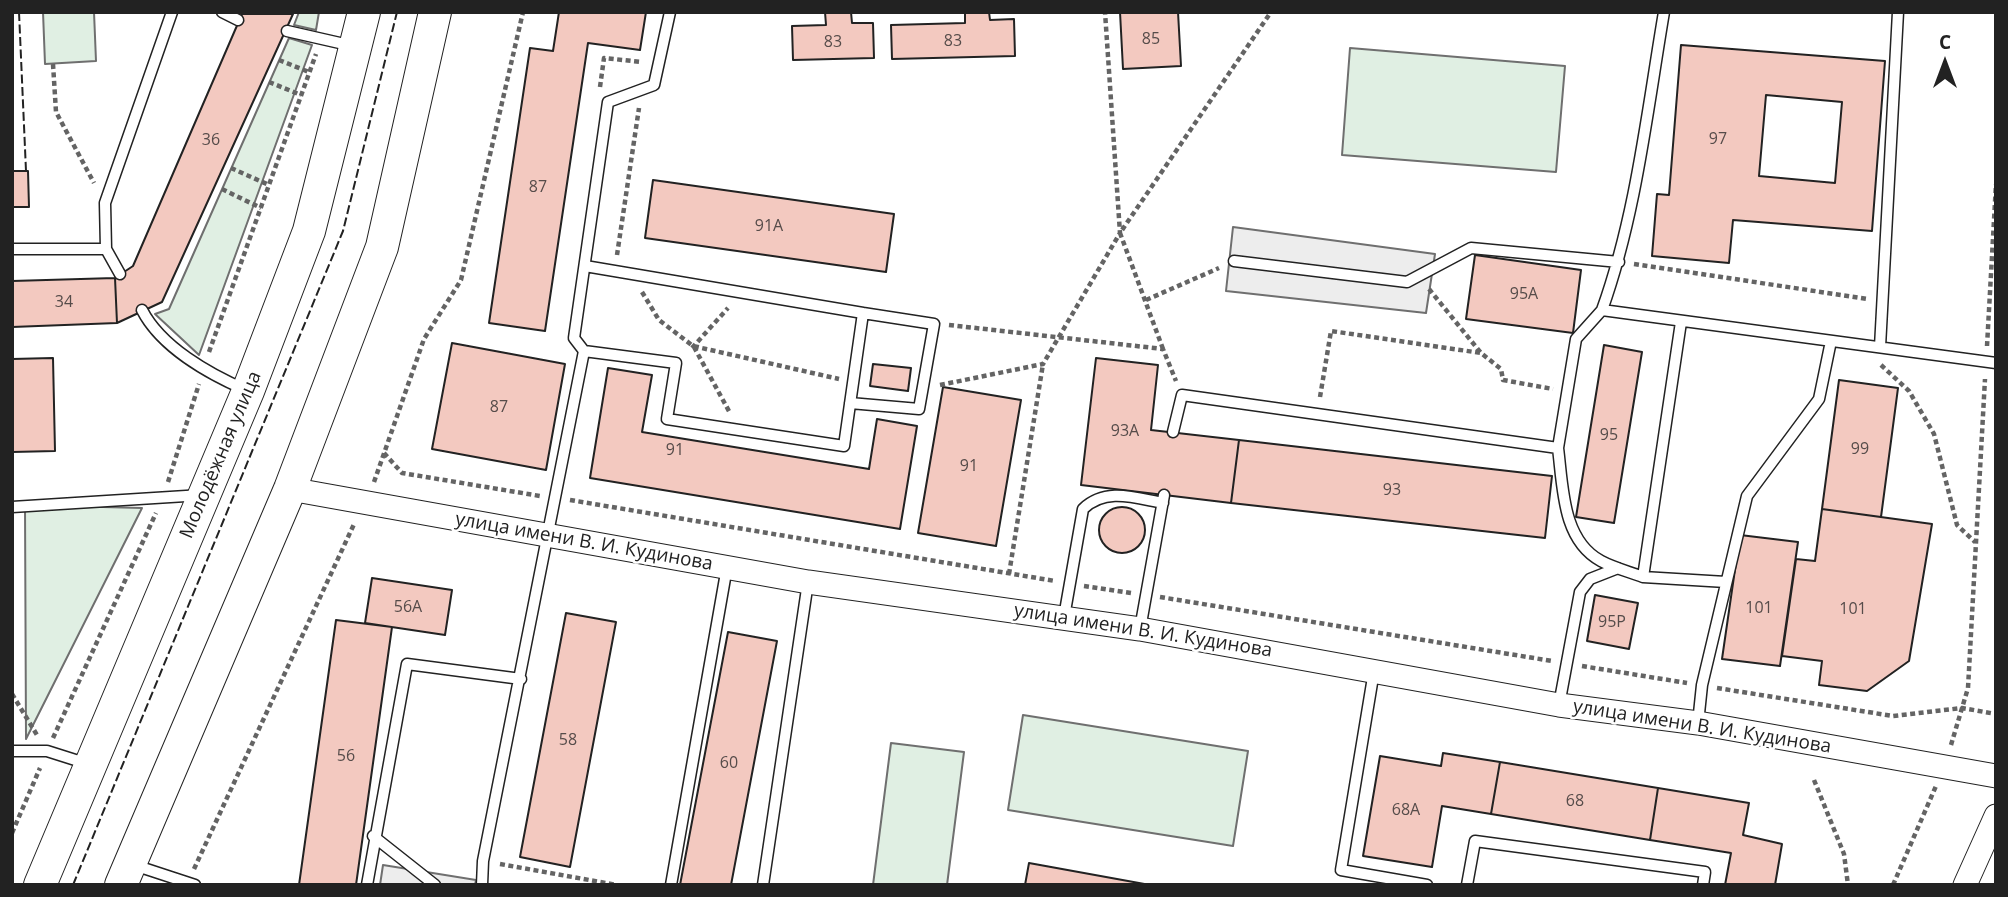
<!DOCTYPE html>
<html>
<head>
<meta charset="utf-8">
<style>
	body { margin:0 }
	#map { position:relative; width:2008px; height:897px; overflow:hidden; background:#fff; font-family:"Open Sans",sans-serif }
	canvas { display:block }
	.frame { position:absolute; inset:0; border:14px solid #222; pointer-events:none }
	.north { position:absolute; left:1910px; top:28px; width:70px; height:70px; -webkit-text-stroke:5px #fff; paint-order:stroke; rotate:0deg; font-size:19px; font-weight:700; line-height:28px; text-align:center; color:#222 }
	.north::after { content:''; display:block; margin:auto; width:24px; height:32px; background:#222; clip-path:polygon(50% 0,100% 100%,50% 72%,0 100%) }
</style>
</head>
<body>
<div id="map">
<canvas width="2008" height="897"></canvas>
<div class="frame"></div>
<div class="north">С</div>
</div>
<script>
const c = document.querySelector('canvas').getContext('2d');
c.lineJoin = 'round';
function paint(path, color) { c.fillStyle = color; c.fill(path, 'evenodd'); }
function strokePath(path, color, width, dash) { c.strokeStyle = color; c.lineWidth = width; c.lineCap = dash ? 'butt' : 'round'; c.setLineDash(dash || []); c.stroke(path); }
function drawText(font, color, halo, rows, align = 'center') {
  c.font = font + ' "Open Sans",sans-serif'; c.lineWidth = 5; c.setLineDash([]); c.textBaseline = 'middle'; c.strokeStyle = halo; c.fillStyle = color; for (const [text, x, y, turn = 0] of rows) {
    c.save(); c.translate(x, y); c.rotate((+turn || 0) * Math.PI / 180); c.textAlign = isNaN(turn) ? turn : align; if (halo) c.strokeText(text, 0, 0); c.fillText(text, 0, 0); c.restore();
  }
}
const green = new Path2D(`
	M 43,12 L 94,12 L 96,61 L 45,64 Z
	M 299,12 L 319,12 L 316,30 L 294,25 Z
	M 289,38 L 312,45 L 199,355 L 155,314 L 169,309 Z
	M 1350,48 L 1565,66 L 1556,172 L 1342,155 Z
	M 25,505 L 142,508 L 26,739 Z
	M 1023,715 L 1248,751 L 1233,846 L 1008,810 Z
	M 891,743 L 964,752 L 947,885 L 873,885 Z`);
paint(green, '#e0efe3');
strokePath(green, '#6f6f6f', 2);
const parking = new Path2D(`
	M 1233,227 L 1435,254 L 1426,313 L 1226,291 Z
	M 383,865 L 476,880 L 475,885 L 380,885 Z`);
paint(parking, '#ededed');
strokePath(parking, '#6f6f6f', 2);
const building = new Path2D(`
	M 242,12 L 293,12 L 293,14 L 242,14 Z
	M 559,12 L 646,12 L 640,50 L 588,43 L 545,331 L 489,323 L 530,48 L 553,51 Z
	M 825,12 L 851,12 L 852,23 L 873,23 L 874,58 L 793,60 L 792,26 L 826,25 Z
	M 965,12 L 989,12 L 990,20 L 1014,19 L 1015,56 L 892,59 L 891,25 L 965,23 Z
	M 1120,12 L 1178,12 L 1181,66 L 1123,69 Z
	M 242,14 L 293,14 L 162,302 L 117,323 L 115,278 L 133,266 Z
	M 1681,45 L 1885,61 L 1872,231 L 1733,220 L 1729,263 L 1652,256 L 1657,194 L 1669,195 ZM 1766,95 L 1842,102 L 1835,183 L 1759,176 Z
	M 12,171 L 28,171 L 29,207 L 12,207 Z
	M 653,180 L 894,214 L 886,272 L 645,238 Z
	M 1475,255 L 1581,270 L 1573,333 L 1466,319 Z
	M 115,278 L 117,323 L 12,327 L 12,281 Z
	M 452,343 L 565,364 L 546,470 L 432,449 Z
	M 1604,345 L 1642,352 L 1614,523 L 1576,517 Z
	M 53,358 L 55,451 L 12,452 L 12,359 Z
	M 1096,358 L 1158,365 L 1151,430 L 1239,440 L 1231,503 L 1081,485 Z
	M 873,364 L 911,368 L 908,391 L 870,386 Z
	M 608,368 L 652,375 L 642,432 L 869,469 L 877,419 L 917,426 L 900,529 L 590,478 Z
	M 1839,380 L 1898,388 L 1881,517 L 1822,509 Z
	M 943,387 L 1021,400 L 996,546 L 918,533 Z
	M 1239,440 L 1552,476 L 1545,538 L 1231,503 Z
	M1099 530a23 23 0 1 1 46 0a23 23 0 1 1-46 0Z
	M 1822,509 L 1932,524 L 1909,661 L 1867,691 L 1819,685 L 1822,661 L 1782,656 L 1796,559 L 1815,561 Z
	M 1740,535 L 1798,542 L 1780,666 L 1722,659 Z
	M 372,578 L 452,590 L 445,635 L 365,623 Z
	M 1595,595 L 1638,603 L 1629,649 L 1587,641 Z
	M 566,613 L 616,622 L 570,867 L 520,857 Z
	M 336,620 L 392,627 L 356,885 L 299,885 Z
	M 728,632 L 777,641 L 731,885 L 680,885 Z
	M 1443,753 L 1500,762 L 1491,814 L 1442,806 L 1432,867 L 1363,856 L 1380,756 L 1441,766 Z
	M 1500,762 L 1658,788 L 1650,840 L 1491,814 Z
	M 1658,788 L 1749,803 L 1743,835 L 1782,844 L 1775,885 L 1725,885 L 1731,853 L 1650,840 Z
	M 1029,863 L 1150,885 L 1025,885 Z`);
paint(building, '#f3c9c0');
strokePath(building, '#222', 2);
const service = new Path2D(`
	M 222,12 L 238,20
	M 287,31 L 353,46
	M 12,249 L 106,249 L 105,203 L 172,12
	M 106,249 L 120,274
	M 1234,261 L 1407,282 L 1471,248 L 1619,262
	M 142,310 C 161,347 209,374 246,390
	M 1602,310 C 1636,215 1647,112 1664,12
	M 1681,322 L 1643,577 L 1726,582
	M 1880,347 L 1898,12
	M 584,351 L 676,363 L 667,419 L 844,446 L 863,313 L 585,266
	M 850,403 L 919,409 L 934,324 L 863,313
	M 1173,432 L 1182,395 L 1558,448 L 1576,339 L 1602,310 L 1996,363
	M 1558,448 C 1563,487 1562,540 1601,561 C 1614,568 1630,572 1643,577
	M 12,507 L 202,495
	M 1064,617 L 1083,509 C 1106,487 1135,498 1163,503
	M 1140,629 L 1164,495
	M 1374,671 L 1341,870 L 1427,885
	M 1559,705 L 1580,592 L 1590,579 L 1618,568
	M 1698,723 L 1702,685 L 1747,496 L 1819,399 L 1831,341
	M 12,751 L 47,751 L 88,764
	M 373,836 L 435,885
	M 131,864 L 195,885
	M 367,885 L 407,664 L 521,679
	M 482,885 L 483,861 L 584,351 L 574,338 L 608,102 L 654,85 L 670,12
	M 671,885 L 727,567
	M 763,885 L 808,582
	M 1467,885 L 1475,841 L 1705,872 L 1703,885`);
const minor = new Path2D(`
	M 290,489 L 808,582 L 1140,629 L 1559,705 L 1698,723 L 1996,776
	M 1965,885 L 1996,816`);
const secondary = new Path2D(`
	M 40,885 L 248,391 L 309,231 L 364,12
	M 121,885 L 290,489 L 382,247 L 435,12`);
strokePath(service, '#222', 13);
strokePath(minor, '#222', 25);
strokePath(secondary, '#222', 34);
strokePath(new Path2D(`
	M 279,60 L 309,72
	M 53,64 L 56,112 L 94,183
	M 269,82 L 301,95
	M 600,87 L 604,58 L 642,62
	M 231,168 L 269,185
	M 222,189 L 261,208
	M 617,255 L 639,108
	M 1634,264 L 1868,299
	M 1429,289 L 1481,353
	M 642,292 L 659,320 L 693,346 L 839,379
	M 1146,300 L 1219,268
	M 949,325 L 1163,349 L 1176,381
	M 1987,346 L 1996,184
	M 694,347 L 730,413
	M 692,348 L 728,308
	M 1163,349 L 1120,233 L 1271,12
	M 209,352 L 316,54
	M 1881,365 L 1909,391 L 1934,434 L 1957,525 L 1975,542
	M 940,385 L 1043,364 L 1120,233 L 1105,12
	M 1320,397 L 1331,331 L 1481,353 L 1501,369 L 1503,380 L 1553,389
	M 384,453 L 402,473 L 540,496
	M 168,482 L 199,384
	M 374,482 L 424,339 L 461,280 L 523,12
	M 570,500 L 1055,581
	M 1009,574 L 1043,364
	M 1084,586 L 1131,593
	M 1160,597 L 1552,661
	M 1582,666 L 1687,683
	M 1717,688 L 1893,716 L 1962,708 L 1996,714
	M 12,694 L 37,735
	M 53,738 L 156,513
	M 1951,745 L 1968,688 L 1985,379
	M 1814,780 L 1844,854 L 1848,885
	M 12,833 L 40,768
	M 500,864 L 617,885
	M 194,869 L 355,522
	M 1893,885 L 1936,786`), '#646464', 4.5, [5, 3.5]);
strokePath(service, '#fff', 10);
strokePath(minor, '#fff', 23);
strokePath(secondary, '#fff', 32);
strokePath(new Path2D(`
	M 19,12 L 26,171
	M 73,885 L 343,231 L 397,12`), '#222', 2, [9, 3.5]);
drawText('16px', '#564c4a', null, [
	["85",1151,39],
	["83",953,41],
	["83",833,42],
	["97",1718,139],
	["36",211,140],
	["87",538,187],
	["91А",769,226],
	["95А",1524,294],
	["34",64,302],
	["87",499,407],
	["93А",1125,431],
	["95",1609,435],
	["99",1860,449],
	["91",675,450],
	["91",969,466],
	["93",1392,490],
	["56А",408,607],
	["101",1759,608],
	["101",1853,609],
	["95Р",1612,622],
	["58",568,740],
	["56",346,756],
	["60",729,763],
	["68",1575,801],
	["68А",1406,810]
]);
drawText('19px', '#222', '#fff', [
	["Молодёжная улица",221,455,-67],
	["улица имени В. И. Кудинова",584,542,10],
	["улица имени В. И. Кудинова",1143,631,9],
	["улица имени В. И. Кудинова",1702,727,9]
]);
</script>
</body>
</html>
